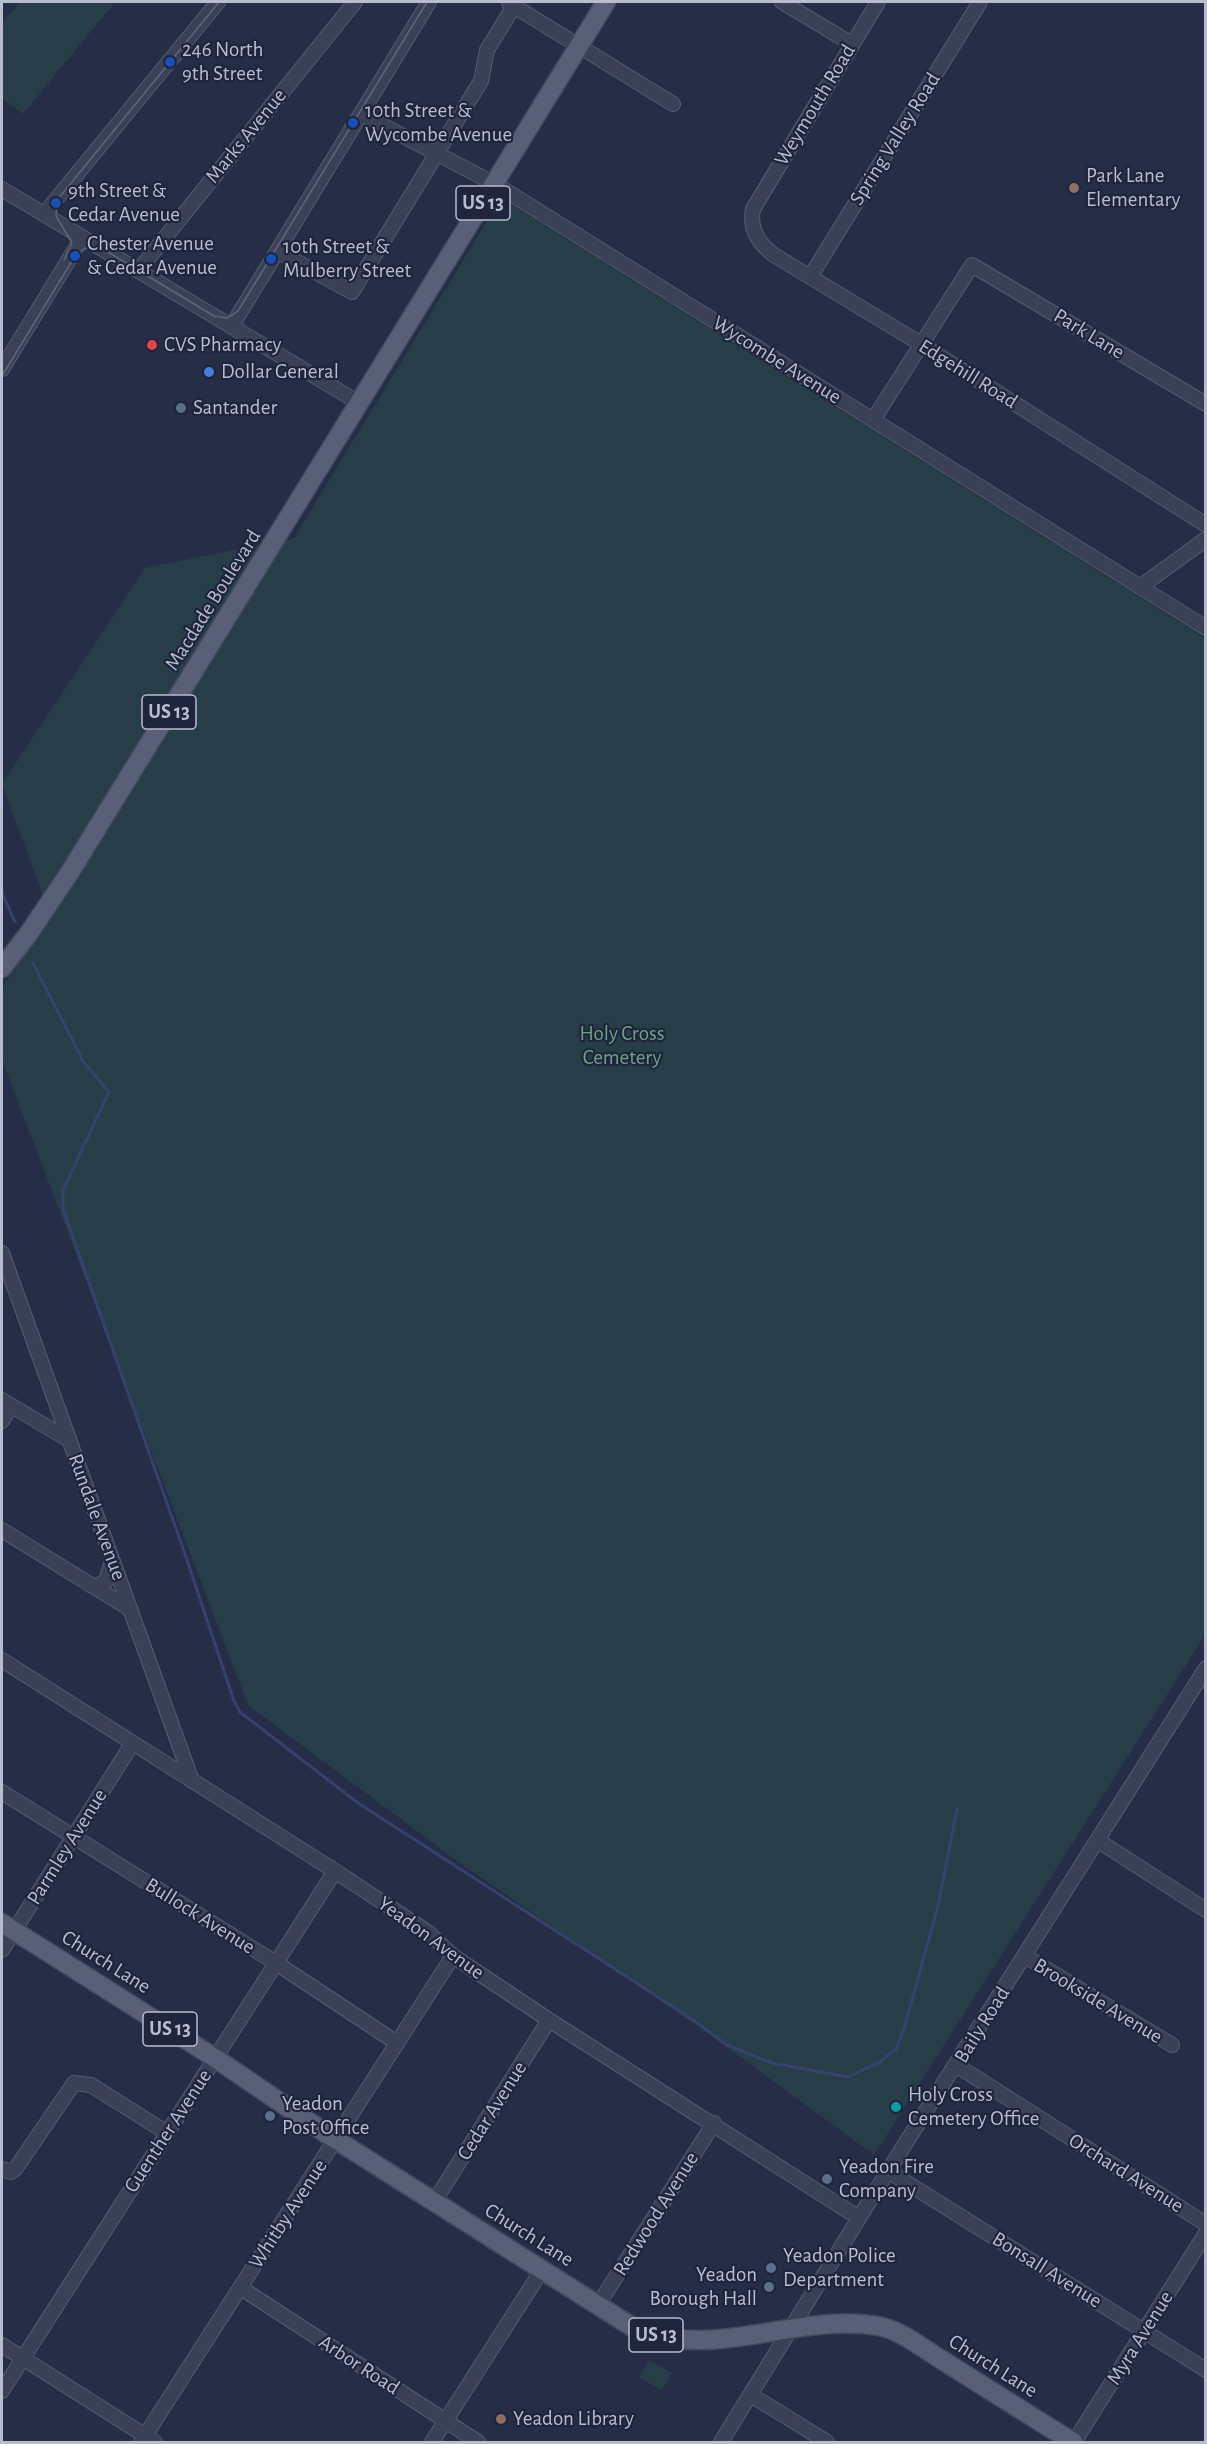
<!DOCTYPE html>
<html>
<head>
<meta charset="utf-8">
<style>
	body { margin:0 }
	#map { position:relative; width:1207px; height:2444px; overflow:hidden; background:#252d47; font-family:"Alegreya Sans",sans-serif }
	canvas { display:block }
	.frame { position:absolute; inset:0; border:3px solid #b8bccf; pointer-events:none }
</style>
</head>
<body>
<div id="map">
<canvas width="1207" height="2444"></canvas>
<div class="frame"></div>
</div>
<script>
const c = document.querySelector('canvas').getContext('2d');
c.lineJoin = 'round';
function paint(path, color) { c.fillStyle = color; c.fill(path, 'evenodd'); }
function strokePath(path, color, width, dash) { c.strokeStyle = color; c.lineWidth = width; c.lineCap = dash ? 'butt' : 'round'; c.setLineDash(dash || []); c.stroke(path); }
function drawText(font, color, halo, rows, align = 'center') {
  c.font = font + ' "Alegreya Sans",sans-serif'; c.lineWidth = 4.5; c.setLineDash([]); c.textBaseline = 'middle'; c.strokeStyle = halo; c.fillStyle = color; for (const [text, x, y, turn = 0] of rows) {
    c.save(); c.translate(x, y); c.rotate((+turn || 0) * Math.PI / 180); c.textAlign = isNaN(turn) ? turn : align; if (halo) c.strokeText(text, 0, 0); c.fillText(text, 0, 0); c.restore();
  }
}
paint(new Path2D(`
	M 20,2 L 115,2 L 23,114 L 2,98 L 2,23 Z
	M 501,198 L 1205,638 L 1205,1635 L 874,2155 L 717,2040 L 453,1858 L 248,1705 L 2,1060 L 2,987 L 51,917 L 2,784 L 145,568 L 294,538 Z
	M 649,2360 L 672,2373 L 662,2390 L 639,2378 Z`), '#273e48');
strokePath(new Path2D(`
	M 2,893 L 15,922
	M 33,963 L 83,1061 L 109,1092 L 63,1190 L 63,1209 L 186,1557 L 234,1701 L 240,1712 L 358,1803 L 689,2017 L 727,2045 L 772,2063 L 848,2077 L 880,2062 L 896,2049 L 904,2029 L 938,1906 L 957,1809`), '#36416d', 3);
const minor = new Path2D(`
	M 782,2 L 852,44
	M 878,2 L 753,209 C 749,229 759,244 774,255 L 921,344 L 1206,525
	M 509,3 L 673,104
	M 361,114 L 495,184 L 1206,628
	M 2,189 L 361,404
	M 44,214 L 218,2
	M 277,251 L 352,292 L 481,81 L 487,50 L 514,6
	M 138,271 L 355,2
	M 810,277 L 980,2
	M 231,327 L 429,2
	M 2,369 L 82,238
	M 873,420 L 972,265 L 1206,404
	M 1140,587 L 1206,539
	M 2,1253 L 192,1781
	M 2,1400 L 69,1440
	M 2,1421 L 11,1406
	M 2,1530 L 130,1609
	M 90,1585 L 97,1586 L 106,1581 L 112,1561
	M 2,1660 L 335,1871 L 429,1933 L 453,1956 L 549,2020 L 859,2218
	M 2,1792 L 276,1963 L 397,2043
	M 1097,1840 L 1206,1910
	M 2,1950 L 132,1744
	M 1025,1956 L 1172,2045
	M 956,2065 L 1206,2224
	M 2,2169 L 11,2172 L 16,2168 L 74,2083 L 91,2085 L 167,2133
	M 888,2171 L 1206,2370
	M 434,2202 L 549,2020
	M 241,2288 L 478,2442
	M 598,2305 L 714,2123
	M 2,2345 L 155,2442
	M 2,2391 L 335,1871
	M 751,2395 L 827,2442
	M 141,2442 L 453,1956
	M 432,2442 L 542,2270
	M 721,2442 L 888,2171 L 1206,1668
	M 1074,2442 L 1206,2233`);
const major = new Path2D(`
	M 2,968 L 29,933 L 70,872 L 606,2
	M 2,1923 L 215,2058 L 327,2134 L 634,2328 C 713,2362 797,2312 878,2326 C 901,2330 922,2348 942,2360 C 985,2387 1029,2415 1073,2442`);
strokePath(minor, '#555b71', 16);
strokePath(major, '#43495f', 21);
strokePath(minor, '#3a4056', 14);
strokePath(major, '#585f76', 18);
strokePath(new Path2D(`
	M 64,260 L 72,243 L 56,216 L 58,199 L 219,2
	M 2,376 L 75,256 C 85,245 95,246 108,252 L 214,316 L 227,318 L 238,311 L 427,2`), '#5c637d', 1.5);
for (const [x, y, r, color] of [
	[170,62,6,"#1a4fb4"],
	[353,123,6,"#1a4fb4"],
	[1074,188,6,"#8d6e63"],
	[56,203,6,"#1a4fb4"],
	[75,256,6,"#1a4fb4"],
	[271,259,6,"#1a4fb4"],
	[152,345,6,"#e0444e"],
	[209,372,6,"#3f7fe0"],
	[181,408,6,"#5c6f8a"],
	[896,2107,6,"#0f9aa8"],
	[270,2116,6,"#5c6f8a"],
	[827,2179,6,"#5c6f8a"],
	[771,2268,6,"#5c6f8a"],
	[769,2287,6,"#5c6f8a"],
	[501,2419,6,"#8d6e63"]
]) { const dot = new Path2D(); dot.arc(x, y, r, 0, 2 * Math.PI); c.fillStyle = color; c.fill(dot); strokePath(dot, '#1e253c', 2); }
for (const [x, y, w] of [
	[483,203,54],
	[169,712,54],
	[170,2029,54],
	[656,2335,54]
]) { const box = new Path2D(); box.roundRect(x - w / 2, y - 17, w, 34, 4.5); c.fillStyle = '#1e253c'; c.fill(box); strokePath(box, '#b8bccf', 1.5); }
drawText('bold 20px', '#b8bccf', null, [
	["US 13",483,203],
	["US 13",169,712],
	["US 13",170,2029],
	["US 13",656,2335]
]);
drawText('21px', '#b8bccf', '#1e253c', [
	["246 North",182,50],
	["9th Street",182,74],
	["10th Street &",365,111],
	["Wycombe Avenue",365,135],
	["Park Lane",1086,176],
	["Elementary",1086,200],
	["9th Street &",68,191],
	["Cedar Avenue",68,215],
	["Chester Avenue",87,244],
	["& Cedar Avenue",87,268],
	["10th Street &",283,247],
	["Mulberry Street",283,271],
	["CVS Pharmacy",164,345],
	["Dollar General",221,372],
	["Santander",193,408],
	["Holy Cross",908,2095],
	["Cemetery Office",908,2119],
	["Yeadon",282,2104],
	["Post Office",282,2128],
	["Yeadon Fire",839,2167],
	["Company",839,2191],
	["Yeadon Police",783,2256],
	["Department",783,2280],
	["Yeadon",757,2275,"right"],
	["Borough Hall",757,2299,"right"],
	["Yeadon Library",513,2419]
], 'left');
drawText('21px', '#b8bccf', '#1e253c', [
	["Weymouth Road",815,105,-59],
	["Marks Avenue",246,136,-51],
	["Spring Valley Road",895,139,-58],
	["Park Lane",1089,334,31],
	["Wycombe Avenue",777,360,32],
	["Edgehill Road",968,374,32],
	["Macdade Boulevard",213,600,-58],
	["Rundale Avenue",97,1517,70],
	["Parmley Avenue",67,1847,-58],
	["Bullock Avenue",200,1916,32],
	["Yeadon Avenue",431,1938,36],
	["Church Lane",106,1962,32],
	["Brookside Avenue",1098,2001,31],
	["Baily Road",982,2025,-58],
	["Cedar Avenue",492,2111,-58],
	["Guenther Avenue",168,2131,-57],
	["Orchard Avenue",1126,2173,32],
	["Whitby Avenue",288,2214,-57],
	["Redwood Avenue",656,2214,-58],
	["Church Lane",529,2235,32],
	["Bonsall Avenue",1047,2270,32],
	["Myra Avenue",1140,2338,-58],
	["Arbor Road",359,2365,33],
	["Church Lane",993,2366,32]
]);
drawText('21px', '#6ca384', '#1e253c', [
	["Holy Cross",622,1034],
	["Cemetery",622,1058]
]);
</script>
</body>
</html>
